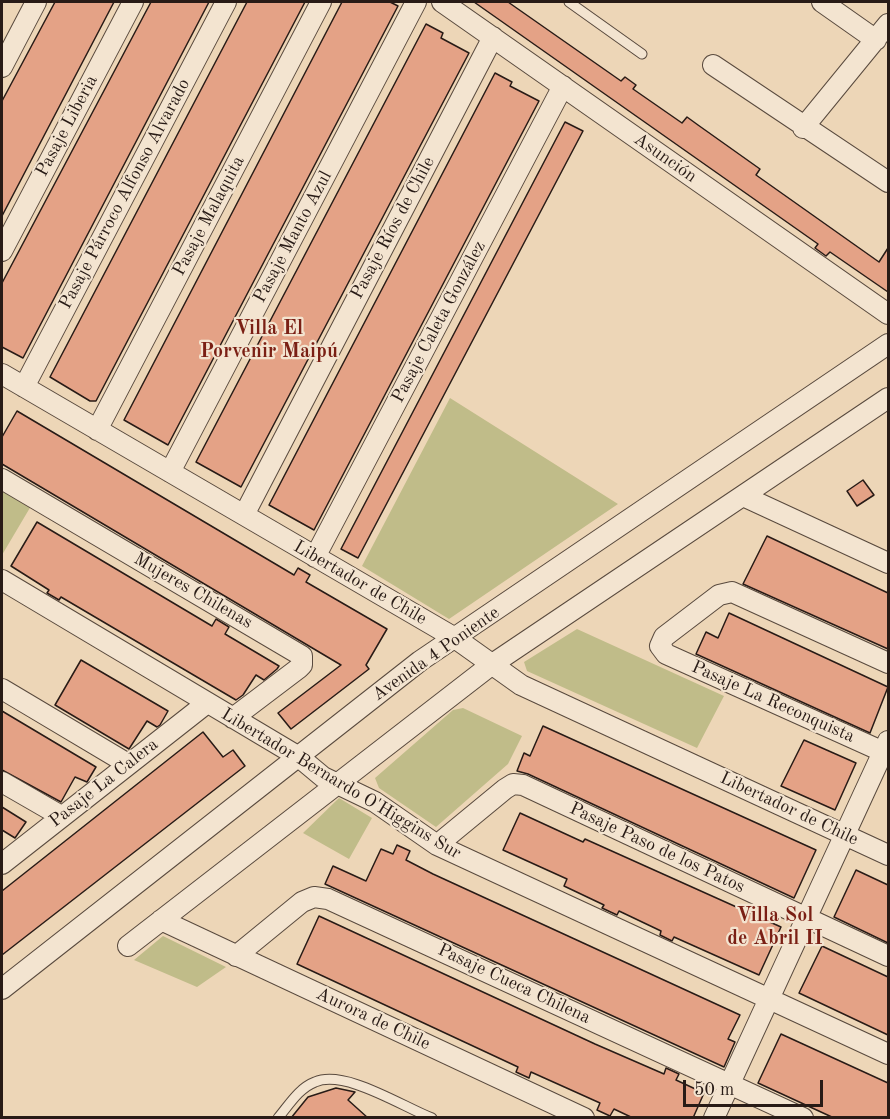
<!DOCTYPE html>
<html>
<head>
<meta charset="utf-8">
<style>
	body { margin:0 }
	#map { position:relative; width:890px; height:1119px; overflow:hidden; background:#edd6b7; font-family:"Old Standard TT",serif }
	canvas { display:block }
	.frame { position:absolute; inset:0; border:3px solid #281b16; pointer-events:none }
	.scale { position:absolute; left:683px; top:1080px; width:140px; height:27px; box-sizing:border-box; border:3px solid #281b16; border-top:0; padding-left:8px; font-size:18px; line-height:21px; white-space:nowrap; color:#281b16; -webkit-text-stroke:4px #f3e4d0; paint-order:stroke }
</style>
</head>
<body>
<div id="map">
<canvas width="890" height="1119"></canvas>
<div class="frame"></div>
<div class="scale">50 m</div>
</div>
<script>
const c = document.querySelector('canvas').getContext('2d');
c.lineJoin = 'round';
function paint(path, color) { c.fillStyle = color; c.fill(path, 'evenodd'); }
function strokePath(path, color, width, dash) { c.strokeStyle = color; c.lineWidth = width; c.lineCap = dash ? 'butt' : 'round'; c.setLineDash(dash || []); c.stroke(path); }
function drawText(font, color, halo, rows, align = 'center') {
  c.font = font + ' "Old Standard TT",serif'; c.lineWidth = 4.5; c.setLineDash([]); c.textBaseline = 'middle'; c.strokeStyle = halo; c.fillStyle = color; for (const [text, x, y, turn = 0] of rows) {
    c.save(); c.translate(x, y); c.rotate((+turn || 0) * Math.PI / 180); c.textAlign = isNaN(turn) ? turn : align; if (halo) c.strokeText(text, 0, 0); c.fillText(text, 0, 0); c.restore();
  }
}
paint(new Path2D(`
	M 450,398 L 618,504 L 449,619 L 362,566 Z
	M 2,488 L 31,506 L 2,555 Z
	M 577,629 L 724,696 L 697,748 L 527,671 L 524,662 Z
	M 463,708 L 522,736 L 508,764 L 436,827 L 379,788 L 375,778 L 453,710 Z
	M 339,798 L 372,818 L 349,859 L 303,833 Z
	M 163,936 L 226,967 L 197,987 L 134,960 Z`), '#c0bc89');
const building = new Path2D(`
	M 55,2 L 114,2 L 2,216 L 2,101 Z
	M 151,2 L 209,2 L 23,358 L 2,347 L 2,283 Z
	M 247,2 L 305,2 L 96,401 L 90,401 L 50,377 Z
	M 342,2 L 390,2 L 398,6 L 168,445 L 124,420 Z
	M 474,2 L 508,2 L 621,81 L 625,77 L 636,85 L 633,89 L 682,123 L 687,117 L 698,125 L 760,169 L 756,175 L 879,262 L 888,248 L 888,292 L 830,252 L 826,256 L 815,248 L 818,244 Z
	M 426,24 L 443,33 L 441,38 L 469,53 L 241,487 L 196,462 Z
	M 495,73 L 512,82 L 510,86 L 539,101 L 314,530 L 269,505 Z
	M 565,122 L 583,131 L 358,558 L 341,549 Z
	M 17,411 L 294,575 L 298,568 L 310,575 L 306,582 L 387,629 L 366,665 L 369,669 L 291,729 L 278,713 L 341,665 L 2,464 L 2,437 Z
	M 863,480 L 874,495 L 857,506 L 847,491 Z
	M 37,522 L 212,626 L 216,619 L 229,627 L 225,634 L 279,666 L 277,669 L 264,680 L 256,675 L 243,695 L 236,700 L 61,597 L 59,600 L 47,593 L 49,590 L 11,566 Z
	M 767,536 L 888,593 L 888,649 L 743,584 Z
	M 729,613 L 888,687 L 870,733 L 696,654 L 706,632 L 718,638 Z
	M 81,660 L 168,711 L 160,725 L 157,727 L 147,721 L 129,749 L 55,705 Z
	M 2,711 L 96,767 L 87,782 L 75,777 L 61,802 L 2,770 Z
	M 543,726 L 816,850 L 794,898 L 528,774 L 517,771 L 524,753 L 530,756 Z
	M 203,732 L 223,757 L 233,750 L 245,766 L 2,955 L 2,891 Z
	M 804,740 L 856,763 L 835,810 L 781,786 Z
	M 2,807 L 26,822 L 15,838 L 2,830 Z
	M 520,813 L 583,842 L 585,839 L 781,927 L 759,975 L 674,937 L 672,941 L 660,935 L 661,931 L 619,911 L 617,915 L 602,908 L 604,905 L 564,886 L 567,879 L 503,850 Z
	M 397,845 L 410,851 L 406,860 L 433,874 L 740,1015 L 728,1039 L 735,1042 L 724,1067 L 325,884 L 333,866 L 366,881 L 381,849 L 393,854 Z
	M 856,870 L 888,885 L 888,943 L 834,917 Z
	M 319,916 L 595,1044 L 664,1074 L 666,1068 L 679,1074 L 676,1080 L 704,1093 L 693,1118 L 633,1118 L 614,1109 L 610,1116 L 597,1110 L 600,1103 L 531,1072 L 529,1078 L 516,1072 L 518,1067 L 297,964 Z
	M 822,946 L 888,977 L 888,1035 L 799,993 Z
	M 781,1034 L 888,1083 L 888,1118 L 834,1118 L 758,1083 Z
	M 336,1088 L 355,1092 L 348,1100 L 368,1118 L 291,1118 L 308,1097 Z`);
paint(building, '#e4a286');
strokePath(building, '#281b16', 1.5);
const lane = new Path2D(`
	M 569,2 L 642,54
	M 278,1118 C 289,1105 299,1088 315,1082 C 345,1069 403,1107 432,1118`);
const street = new Path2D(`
	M 442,2 L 888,314
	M 822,2 L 876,40
	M 713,65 L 888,182
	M 2,67 L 36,2
	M 803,128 L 888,24
	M 2,251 L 133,2
	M 2,374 L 455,638 L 521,685 L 888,855
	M 24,387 L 226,2
	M 97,430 L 321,2
	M 170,472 L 416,2
	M 2,479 L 302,656 L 302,665 L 299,668 L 233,718
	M 743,496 L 888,563
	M 244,515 L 493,37
	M 315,557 L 563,86
	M 2,580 L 299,757 L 323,777 L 375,802 L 437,845 L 888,1054
	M 888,663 L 732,592 L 719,595 L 664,637 L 660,646 L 666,654 L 888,754
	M 2,689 L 128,764
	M 2,782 L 61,816
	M 437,845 L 505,789 L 513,784 L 523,785 L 888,956
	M 2,864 L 207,703
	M 161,920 L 584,1118
	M 128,946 L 491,665 L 888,398
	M 236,956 L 302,902 L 314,897 L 328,899 L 803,1118
	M 2,989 L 420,661 L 888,344
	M 714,1118 L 888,741`);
strokePath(lane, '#594a3e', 11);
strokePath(street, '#594a3e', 22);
strokePath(lane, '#f3e4d0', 9);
strokePath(street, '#f3e4d0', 20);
drawText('18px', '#281b16', '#f3e4d0', [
	["Pasaje Liberia",67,126,-62],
	["Asunción",665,158,35],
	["Pasaje Párroco Alfonso Alvarado",125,194,-62],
	["Pasaje Malaquita",209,216,-62],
	["Pasaje Ríos de Chile",393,228,-62],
	["Pasaje Manto Azul",293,237,-62],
	["Pasaje Caleta González",439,322,-62],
	["Libertador de Chile",360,583,30],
	["Mujeres Chilenas",193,591,30],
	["Avenida 4 Poniente",436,654,-35],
	["Pasaje La Reconquista",773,702,24],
	["Pasaje La Calera",104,783,-38],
	["Libertador Bernardo O'Higgins Sur",341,784,31],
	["Libertador de Chile",789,809,25],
	["Pasaje Paso de los Patos",657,848,25],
	["Pasaje Cueca Chilena",514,984,25],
	["Aurora de Chile",373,1019,25]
]);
drawText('bold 20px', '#7a1f14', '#f3e4d0', [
	["Villa El",269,329],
	["Porvenir Maipú",269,352],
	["Villa Sol",775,916],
	["de Abril II",775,939]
]);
</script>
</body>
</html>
